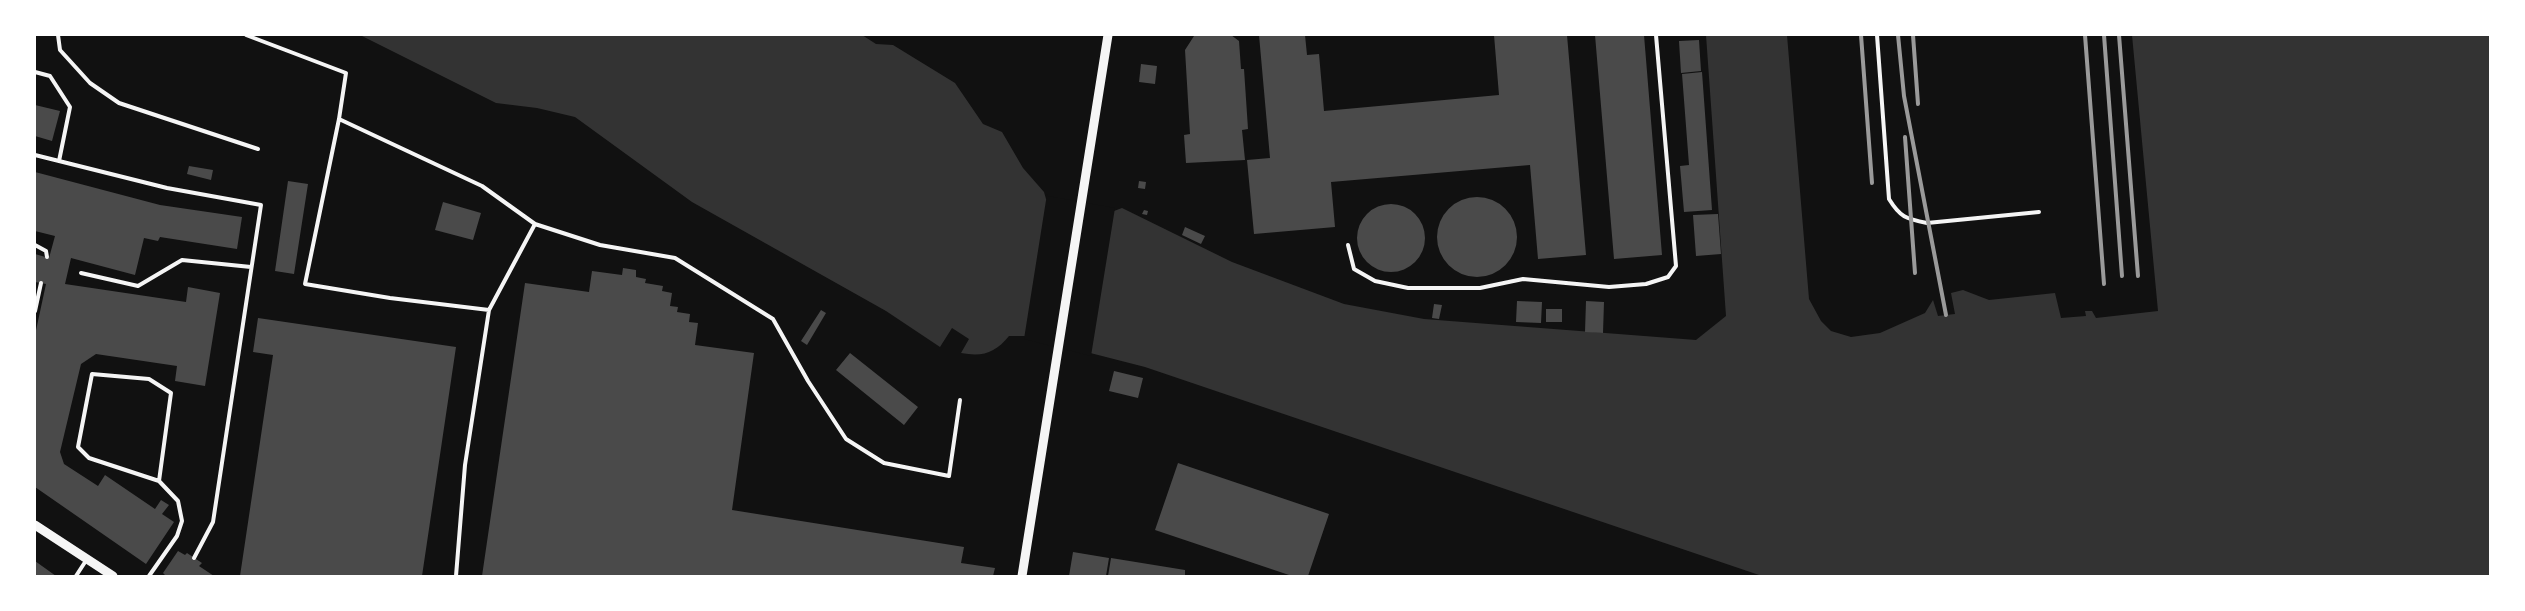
<!DOCTYPE html>
<html>
<head>
<meta charset="utf-8">
<style>
	body { margin:0 }
	#map { position:relative; width:2525px; height:611px; overflow:hidden; background:#111; font-family:Rubik,sans-serif }
	canvas { display:block }
	.frame { position:absolute; inset:0; border:36px solid #fff; pointer-events:none }
</style>
</head>
<body>
<div id="map">
<canvas width="2525" height="611"></canvas>
<div class="frame"></div>
</div>
<script>
const c = document.querySelector('canvas').getContext('2d');
c.lineJoin = 'round';
function paint(path, color) { c.fillStyle = color; c.fill(path, 'evenodd'); }
function strokePath(path, color, width, dash) { c.strokeStyle = color; c.lineWidth = width; c.lineCap = dash ? 'butt' : 'round'; c.setLineDash(dash || []); c.stroke(path); }
paint(new Path2D(`
	M 360,35 L 862,35 L 876,44 L 893,45 L 955,83 L 983,124 L 1002,132 L 1023,168 L 1044,192 L 1046,199 L 1114,211 L 1122,208 L 1232,262 L 1344,304 L 1424,319 L 1696,340 L 1726,316 L 1706,35 L 1787,35 L 1809,299 L 1821,321 L 1831,331 L 1851,337 L 1880,333 L 1925,313 L 1933,300 L 1938,316 L 1955,314 L 1951,293 L 1963,290 L 1989,300 L 2055,293 L 2061,318 L 2086,316 L 2085,311 L 2092,311 L 2096,318 L 2158,311 L 2132,35 L 2490,35 L 2490,576 L 1762,576 L 1145,367 L 1024,336 L 1009,336 C 995,353 983,357 961,353 L 969,339 L 952,328 L 940,347 L 886,311 L 692,202 L 575,117 L 537,108 L 496,103 Z`), '#333');
paint(new Path2D(`
	M 1047,194 L 1048,196 L 1115,208 L 1091,356 L 1024,339 Z`), '#111');
paint(new Path2D(`
	M 1231,35 L 1239,41 L 1241,69 L 1244,69 L 1248,129 L 1242,130 L 1245,160 L 1186,163 L 1184,135 L 1190,134 L 1185,50 L 1194,36 Z
	M 1259,35 L 1305,35 L 1307,55 L 1319,54 L 1324,111 L 1499,95 L 1494,35 L 1567,35 L 1586,255 L 1538,259 L 1530,165 L 1331,182 L 1335,227 L 1254,234 L 1247,160 L 1270,158 Z
	M 1595,35 L 1644,35 L 1662,255 L 1614,259 Z
	M 1699,40 L 1701,71 L 1681,73 L 1679,41 Z
	M 1141,64 L 1157,66 L 1155,84 L 1139,82 Z
	M 1702,72 L 1712,210 L 1684,212 L 1680,166 L 1689,165 L 1682,74 Z
	M 35,105 L 60,111 L 52,141 L 35,136 Z
	M 189,166 L 213,170 L 211,180 L 187,174 Z
	M 35,172 L 160,205 L 242,217 L 237,249 L 160,237 L 158,241 L 144,238 L 135,275 L 71,258 L 65,284 L 186,302 L 188,287 L 220,293 L 205,386 L 175,381 L 177,366 L 96,354 L 81,364 L 60,452 L 64,464 L 98,486 L 105,475 L 155,509 L 161,500 L 169,505 L 162,514 L 174,522 L 146,564 L 35,487 L 35,335 L 46,284 L 35,282 L 35,254 L 49,258 L 55,236 L 35,231 Z
	M 288,181 L 308,184 L 294,274 L 275,271 Z
	M 1139,181 L 1146,182 L 1145,189 L 1138,188 Z
	M1437 237a40 40 0 1 1 80 0a40 40 0 1 1-80 0Z
	M 443,202 L 481,213 L 473,240 L 435,230 Z
	M1357 238a34 34 0 1 1 68 0a34 34 0 1 1-68 0Z
	M 1144,210 L 1148,211 L 1147,215 L 1142,214 Z
	M 1718,214 L 1721,254 L 1696,256 L 1693,215 Z
	M 1185,227 L 1205,236 L 1201,244 L 1182,235 Z
	M 623,268 L 636,270 L 636,277 L 646,279 L 645,283 L 663,286 L 662,291 L 672,293 L 670,306 L 678,307 L 677,312 L 690,314 L 689,322 L 698,323 L 695,345 L 754,353 L 732,510 L 964,547 L 961,563 L 995,568 L 993,576 L 482,576 L 525,283 L 589,292 L 592,271 L 622,275 Z
	M 1517,301 L 1542,302 L 1541,323 L 1516,322 Z
	M 1586,301 L 1604,302 L 1603,333 L 1585,332 Z
	M 1434,304 L 1442,305 L 1439,319 L 1432,318 Z
	M 1546,309 L 1562,309 L 1562,322 L 1546,322 Z
	M 821,310 L 826,313 L 807,345 L 801,341 Z
	M 258,318 L 456,347 L 422,576 L 240,576 L 273,355 L 253,352 Z
	M 850,353 L 918,407 L 904,425 L 836,370 Z
	M 1114,371 L 1143,378 L 1138,398 L 1109,391 Z
	M 1178,463 L 1329,514 L 1308,576 L 1292,576 L 1155,530 Z
	M 178,551 L 185,555 L 187,553 L 202,563 L 199,566 L 214,576 L 166,576 L 163,573 Z
	M 1073,552 L 1109,558 L 1106,576 L 1069,576 Z
	M 1111,558 L 1185,570 L 1185,576 L 1108,576 Z
	M 35,561 L 56,576 L 35,576 Z`), '#4a4a4a');
strokePath(new Path2D(`
	M 58,35 L 60,50 L 90,83 L 119,103 L 258,149
	M 246,35 L 346,73 L 339,119 L 305,284 L 390,298 L 489,310
	M 1877,35 L 1889,199 C 1900,217 1906,219 1927,223 L 2039,212
	M 35,72 L 50,76 L 70,107 L 59,161
	M 339,119 L 482,186 L 535,224
	M 35,155 L 167,188 L 261,205 L 213,522 L 194,558
	M 35,245 L 46,251 L 47,257
	M 1348,245 L 1354,269 L 1375,281 L 1408,288 L 1480,288 L 1523,279 L 1609,287 L 1646,284 L 1668,277 L 1676,266 L 1656,35
	M 81,273 L 138,286 L 182,260 L 251,267
	M 35,311 L 41,283
	M 76,576 L 87,559
	M 149,576 L 177,536 L 182,521 L 178,501 L 159,481 L 89,458 L 78,447 L 92,374 L 149,379 L 171,393 L 159,481
	M 456,576 L 465,465 L 489,310 L 535,224 L 600,245 L 675,258 L 773,319 L 808,381 L 846,439 L 884,463 L 949,476 L 960,400`), '#f5f5f5', 4);
strokePath(new Path2D(`
	M 35,525 L 113,576
	M 1022,576 L 1108,35`), '#f5f5f5', 9);
strokePath(new Path2D(`
	M 1861,35 L 1872,183
	M 1898,35 L 1904,96 L 1946,315
	M 1913,35 L 1918,104
	M 2085,35 L 2104,284
	M 2104,35 L 2122,276
	M 2119,35 L 2138,276
	M 1905,137 L 1915,273`), '#9a9a9a', 4);
</script>
</body>
</html>
